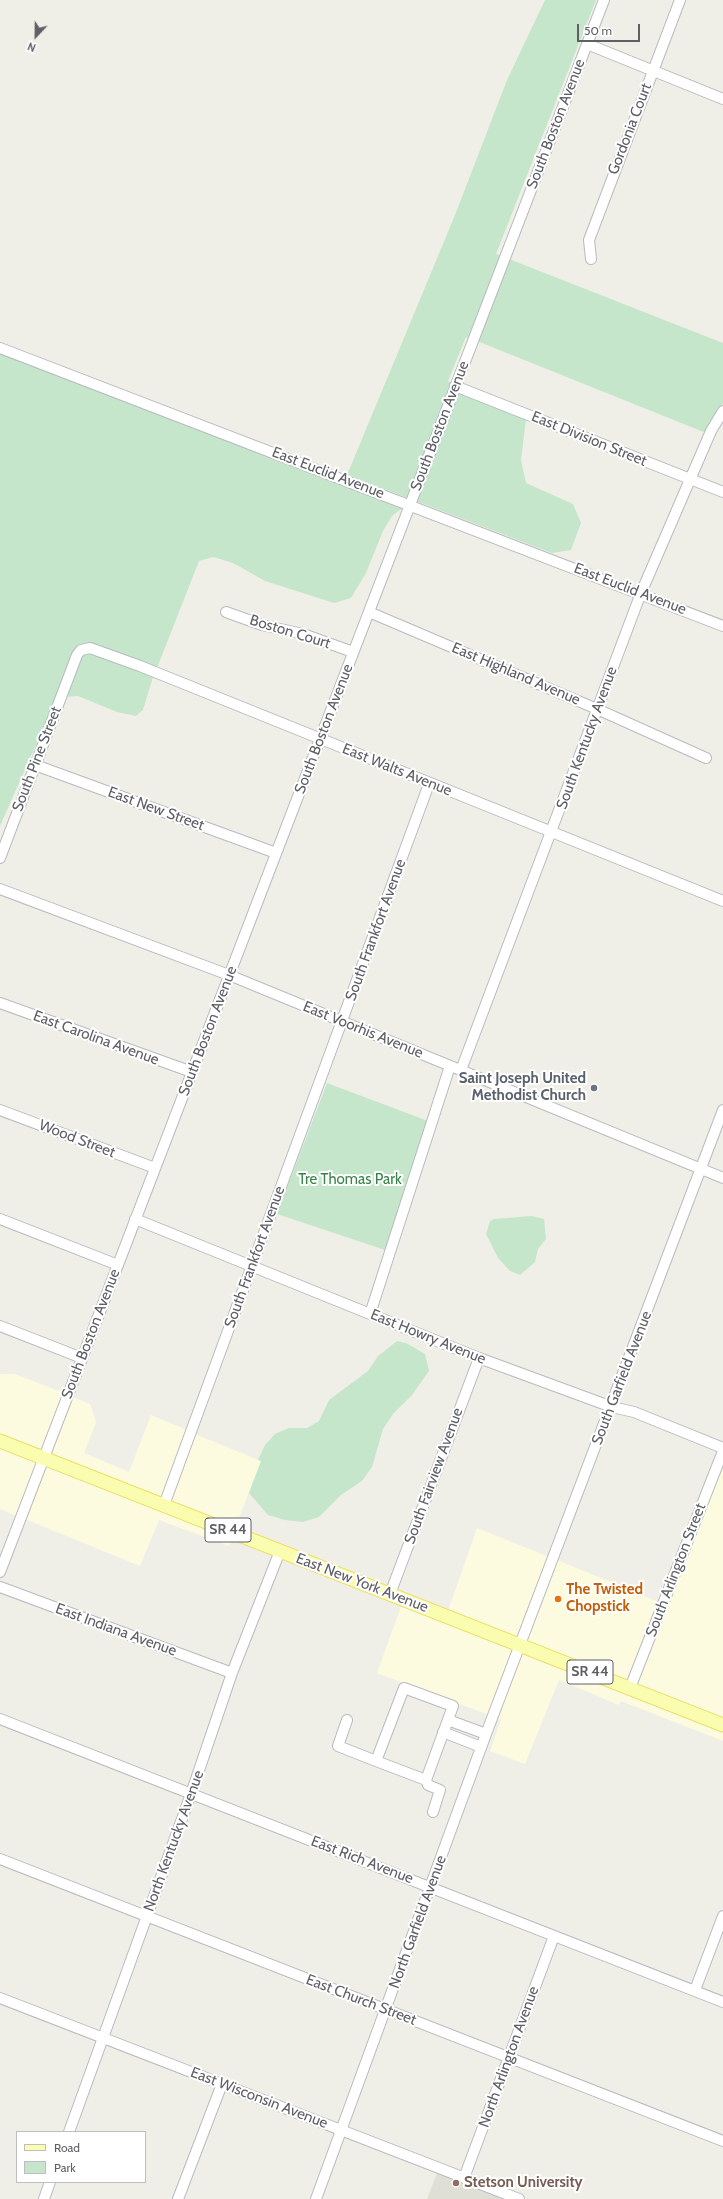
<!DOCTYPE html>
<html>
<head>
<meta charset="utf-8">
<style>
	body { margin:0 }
	#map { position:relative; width:723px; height:2199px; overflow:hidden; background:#f0efe7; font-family:Cabin,sans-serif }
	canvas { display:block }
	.legend { position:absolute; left:16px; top:2131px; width:130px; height:52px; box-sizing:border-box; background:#fff; border:1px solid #bfbfc2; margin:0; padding:5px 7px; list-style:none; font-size:12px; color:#5e6066 }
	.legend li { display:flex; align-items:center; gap:8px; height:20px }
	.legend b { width:20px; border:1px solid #bfbfc2 }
	.north { position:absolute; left:16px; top:16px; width:40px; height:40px; -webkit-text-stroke:3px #fff; paint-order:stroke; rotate:202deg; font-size:11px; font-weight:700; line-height:16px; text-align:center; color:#5e6066 }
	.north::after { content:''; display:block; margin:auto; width:14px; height:18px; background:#5e6066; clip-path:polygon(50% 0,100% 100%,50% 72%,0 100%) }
	.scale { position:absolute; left:577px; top:24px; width:63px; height:18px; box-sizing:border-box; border:2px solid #5e6066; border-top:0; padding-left:5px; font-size:12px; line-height:14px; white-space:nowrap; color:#5e6066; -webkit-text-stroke:3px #fff; paint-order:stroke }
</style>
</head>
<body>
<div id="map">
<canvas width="723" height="2199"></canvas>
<ul class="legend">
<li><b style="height:5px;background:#fafcb0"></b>Road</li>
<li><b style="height:11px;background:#c5e6cb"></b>Park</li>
</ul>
<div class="north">N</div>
<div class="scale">50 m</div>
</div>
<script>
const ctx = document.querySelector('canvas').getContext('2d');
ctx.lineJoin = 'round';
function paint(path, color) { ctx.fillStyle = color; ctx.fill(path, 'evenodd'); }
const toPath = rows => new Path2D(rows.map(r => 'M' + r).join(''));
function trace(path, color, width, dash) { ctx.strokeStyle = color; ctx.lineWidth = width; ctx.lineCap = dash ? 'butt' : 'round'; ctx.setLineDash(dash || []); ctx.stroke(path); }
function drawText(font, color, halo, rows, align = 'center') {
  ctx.font = font + ' Cabin,sans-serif'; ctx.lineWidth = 4; ctx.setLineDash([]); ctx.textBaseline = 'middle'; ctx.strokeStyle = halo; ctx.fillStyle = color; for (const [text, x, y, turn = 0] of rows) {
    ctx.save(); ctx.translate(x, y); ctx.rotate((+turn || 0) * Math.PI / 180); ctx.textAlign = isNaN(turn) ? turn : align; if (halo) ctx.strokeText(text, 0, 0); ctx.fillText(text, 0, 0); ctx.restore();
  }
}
paint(toPath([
	[0,1374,15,1374,64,1393,42,1452,0,1435],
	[72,1397,90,1404,96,1422,84,1453,129,1472,151,1415,187,1430,162,1499,50,1455],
	[195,1434,261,1461,235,1528,170,1502],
	[0,1446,38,1461,17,1516,0,1509],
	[723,1463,723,1720,636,1685],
	[46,1464,232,1537,229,1546,159,1520,140,1566,25,1519],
	[477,1528,549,1557,517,1639,448,1611],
	[557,1560,659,1602,628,1682,525,1642],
	[402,1604,514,1648,489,1715,377,1673],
	[522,1651,723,1731,723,1741,621,1701,619,1705,559,1680,525,1764,490,1751,501,1720,497,1718]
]), '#fdfbdf');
paint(toPath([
	[439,2168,519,2199,427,2199]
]), '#e0dfd5');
paint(toPath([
	[545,0,596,0,496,254,501,256,469,338,466,337,448,381,452,383,408,498,347,475,455,215,507,80],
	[509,259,723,343,723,403,706,433,477,341],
	[0,353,404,507,392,516,383,531,366,573,351,598,334,603,265,581,233,563,213,557,199,561,157,668,92,644,80,645,0,826],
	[458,392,526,419,521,460,526,483,573,504,581,523,571,550,552,553,416,501],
	[89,653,153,677,143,710,136,716,117,712,78,696,65,697,80,658,84,654],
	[327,1083,428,1121,385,1250,277,1214],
	[532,1216,544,1219,546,1239,538,1249,535,1262,520,1275,510,1271,498,1258,486,1234,490,1221,494,1219],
	[397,1341,406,1343,425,1354,429,1371,412,1395,393,1414,383,1429,372,1467,362,1481,341,1495,319,1517,303,1522,285,1520,268,1515,249,1493,261,1461,258,1460,265,1445,275,1434,289,1428,307,1428,319,1421,329,1400,368,1371,378,1356]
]), '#c5e6cb');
const minor = toPath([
	[587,44,723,99],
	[591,259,589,240,680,0],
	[0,348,723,626],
	[455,386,723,492],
	[226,612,262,625,303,634,353,652],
	[369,612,597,709,706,758],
	[35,765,276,853],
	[0,858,77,655,81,650,90,648,140,666,723,901],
	[0,889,229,975,723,1178],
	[0,1003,192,1072],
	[461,1070,641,593,711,431,723,411],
	[0,1110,155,1168],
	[0,1219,118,1265],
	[135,1219,479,1358,612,1407,634,1412,723,1448],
	[370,1314,450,1066],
	[0,1326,82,1358],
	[164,1505,429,784],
	[0,1572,604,0],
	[0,1587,232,1673],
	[390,1594,479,1358],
	[404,1688,453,1706,426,1780,376,1761,404,1688],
	[630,1688,723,1451],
	[0,1719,723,2002],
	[347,1720,338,1746,376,1761],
	[448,1720,486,1734],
	[443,1732,481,1747],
	[426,1780,428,1785,440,1790,433,1812],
	[0,1859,723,2141],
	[695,1990,723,1916],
	[0,1998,519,2199],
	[69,2132,191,1794,232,1673,280,1551],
	[464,2178,554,1936],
	[44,2199,50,2182],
	[178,2199,222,2084],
	[316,2199,486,1734,723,1110]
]);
const major = toPath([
	[0,1441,723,1725]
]);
trace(minor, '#b9bac0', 12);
trace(major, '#ecdf64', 15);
trace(minor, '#fff', 10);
trace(major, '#fafcb0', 13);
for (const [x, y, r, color] of [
	[594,1088,4,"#6b7280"],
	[558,1599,4,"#e8710a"],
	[456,2183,4,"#8d6e63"]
]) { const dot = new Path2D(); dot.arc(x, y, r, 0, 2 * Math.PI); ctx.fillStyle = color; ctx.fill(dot); trace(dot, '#fff', 1.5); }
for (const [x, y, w] of [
	[228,1530,46],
	[590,1672,46]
]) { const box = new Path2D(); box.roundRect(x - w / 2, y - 12, w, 24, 3); ctx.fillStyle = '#fff'; ctx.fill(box); trace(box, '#5e6066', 1); }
drawText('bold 14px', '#5e6066', null, [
	["SR 44",228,1530],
	["SR 44",590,1672]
]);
drawText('15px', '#5e6066', '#fff', [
	["South Boston Avenue",556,124,-69],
	["Gordonia Court",630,129,-69],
	["South Boston Avenue",440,426,-69],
	["East Division Street",589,439,22],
	["East Euclid Avenue",328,473,21],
	["East Euclid Avenue",630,589,21],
	["Boston Court",290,632,17],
	["East Highland Avenue",516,674,23],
	["South Boston Avenue",324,729,-69],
	["South Kentucky Avenue",587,738,-70],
	["South Pine Street",37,759,-69],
	["East Walts Avenue",397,770,22],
	["East New Street",156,809,20],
	["South Frankfort Avenue",376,930,-70],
	["East Voorhis Avenue",363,1030,22],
	["South Boston Avenue",208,1031,-69],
	["East Carolina Avenue",96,1038,20],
	["Wood Street",77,1139,21],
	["South Frankfort Avenue",255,1257,-70],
	["South Boston Avenue",91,1334,-69],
	["East Howry Avenue",428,1337,22],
	["South Garfield Avenue",622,1378,-69],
	["South Fairview Avenue",434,1476,-70],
	["South Arlington Street",676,1570,-69],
	["East New York Avenue",362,1583,21],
	["East Indiana Avenue",116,1630,20],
	["North Kentucky Avenue",174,1841,-70],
	["East Rich Avenue",362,1860,21],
	["North Garfield Avenue",418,1922,-70],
	["East Church Street",361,2000,21],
	["North Arlington Avenue",509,2057,-70],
	["East Wisconsin Avenue",259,2098,21]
]);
drawText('bold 15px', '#5b616d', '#fff', [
	["Saint Joseph United",586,1079],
	["Methodist Church",586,1096]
], 'right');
drawText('15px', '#39834a', '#fff', [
	["Tre Thomas Park",350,1180]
]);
drawText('bold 15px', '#c56008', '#fff', [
	["The Twisted",566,1590],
	["Chopstick",566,1607]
], 'left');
drawText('bold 15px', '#785e54', '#fff', [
	["Stetson University",464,2183]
], 'left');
</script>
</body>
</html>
